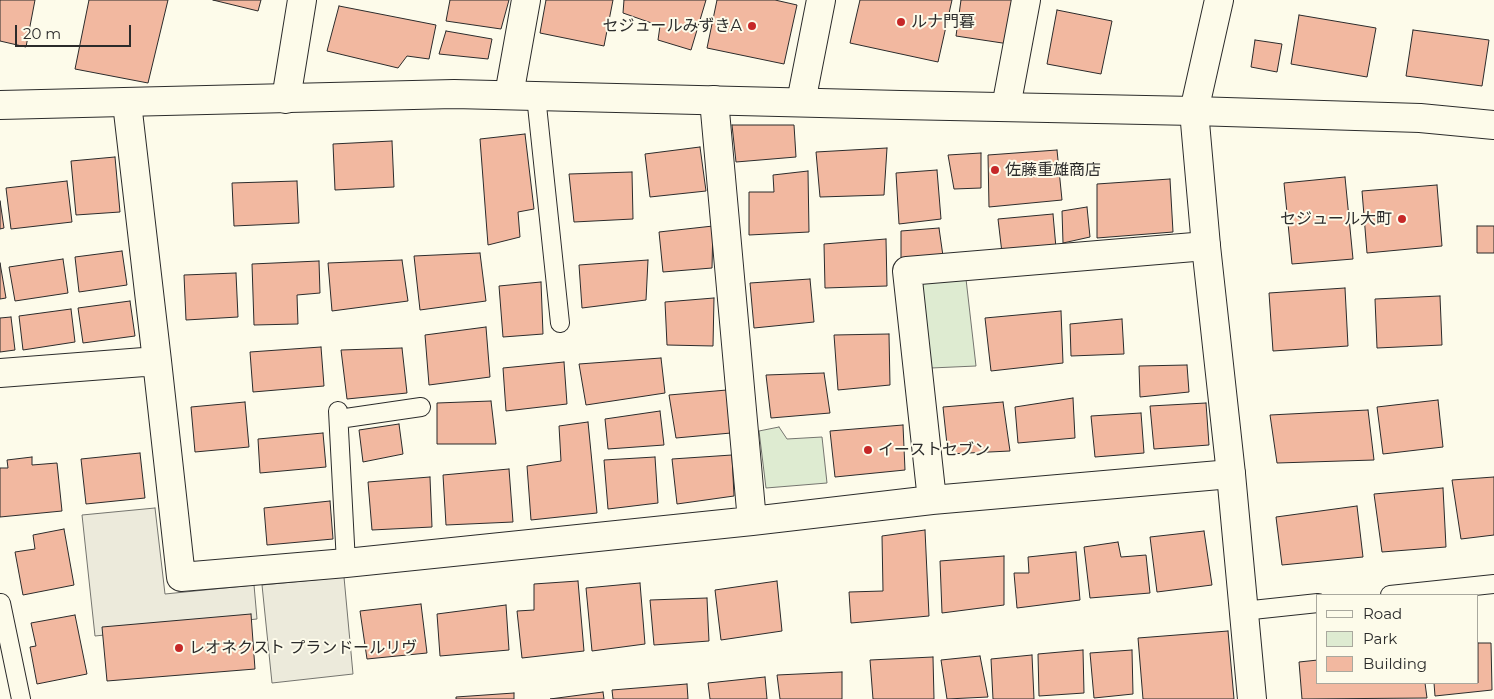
<!DOCTYPE html>
<html>
<head>
<meta charset="utf-8">
<style>
	body { margin:0 }
	#map { position:relative; width:1494px; height:699px; overflow:hidden; background:#fdfbea; font-family:Montserrat,sans-serif }
	canvas { display:block }
	.legend { position:absolute; left:1316px; top:594px; width:162px; height:90px; box-sizing:border-box; background:#fdfbea; border:1px solid #a9a89e; margin:0; padding:6px 9px; list-style:none; font-size:15px; color:#2b2b2b }
	.legend li { display:flex; align-items:center; gap:10px; height:25px }
	.legend b { width:25px; border:1px solid #a9a89e }
	.scale { position:absolute; left:15px; top:25px; width:116px; height:22px; box-sizing:border-box; border:2px solid #2b2b2b; border-top:0; padding-left:6px; font-size:15px; line-height:18px; white-space:nowrap; color:#2b2b2b; -webkit-text-stroke:4px #fdfbea; paint-order:stroke }
</style>
</head>
<body>
<div id="map">
<canvas width="1494" height="699"></canvas>
<ul class="legend">
<li><b style="height:6px;background:#fdfbea"></b>Road</li>
<li><b style="height:14px;background:#deebd1"></b>Park</li>
<li><b style="height:14px;background:#f2b8a0"></b>Building</li>
</ul>
<div class="scale">20 m</div>
</div>
<script>
const ctx = document.querySelector('canvas').getContext('2d');
ctx.lineJoin = 'round';
function paint(path, color) { ctx.fillStyle = color; ctx.fill(path, 'evenodd'); }
const toPath = rows => new Path2D(rows.map(r => 'M' + r).join(''));
function trace(path, color, width, dash) { ctx.strokeStyle = color; ctx.lineWidth = width; ctx.lineCap = dash ? 'butt' : 'round'; ctx.setLineDash(dash || []); ctx.stroke(path); }
function drawText(font, color, halo, rows, align = 'center') {
  ctx.font = font + ' Montserrat,"Noto Sans JP",sans-serif'; ctx.lineWidth = 4; ctx.setLineDash([]); ctx.textBaseline = 'middle'; ctx.strokeStyle = halo; ctx.fillStyle = color; for (const [text, x, y, turn = 0] of rows) {
    ctx.save(); ctx.translate(x, y); ctx.rotate((+turn || 0) * Math.PI / 180); ctx.textAlign = isNaN(turn) ? turn : align; if (halo) ctx.strokeText(text, 0, 0); ctx.fillText(text, 0, 0); ctx.restore();
  }
}
const green = toPath([
	[966,279,976,366,931,368,920,281,966,279],
	[779,427,787,439,822,437,827,483,766,488,759,431,779,427]
]);
paint(green, '#deebd1');
trace(green, '#74746e', 1);
const parking = toPath([
	[155,508,165,594,254,585,257,619,95,636,82,515,155,508],
	[344,577,353,674,272,683,262,585,344,577]
]);
paint(parking, '#eceadb');
trace(parking, '#74746e', 1);
const building = toPath([
	[0,0,35,0,26,47,0,41,0,0],
	[89,0,168,0,148,83,75,69,89,0],
	[213,0,261,0,258,11,213,0],
	[450,0,509,0,501,29,446,21,450,0],
	[546,0,613,0,604,46,540,33,546,0],
	[624,0,706,0,691,50,658,40,660,26,623,13,624,0],
	[717,0,775,0,797,5,784,64,707,48,717,0],
	[860,0,952,0,938,62,850,43,860,0],
	[961,0,1016,0,1009,44,956,36,961,0],
	[339,6,436,25,429,59,407,56,398,68,327,51,339,6],
	[1057,10,1112,21,1101,74,1047,64,1057,10],
	[1299,15,1376,28,1367,77,1291,64,1299,15],
	[1413,30,1489,40,1482,86,1406,76,1413,30],
	[446,31,492,39,488,59,439,54,446,31],
	[1255,40,1282,44,1277,72,1251,67,1255,40],
	[732,125,794,125,796,157,736,162,732,125],
	[525,134,534,209,518,212,520,237,488,245,480,139,525,134],
	[392,141,394,187,335,190,333,144,392,141],
	[700,147,706,191,650,197,645,154,700,147],
	[887,148,884,195,820,197,816,152,887,148],
	[1057,150,1062,200,989,207,988,155,1057,150],
	[981,153,981,188,954,189,948,155,981,153],
	[115,157,120,212,76,215,71,161,115,157],
	[937,170,941,219,899,224,896,173,937,170],
	[808,171,809,232,749,235,749,192,774,192,773,175,808,171],
	[632,172,633,219,574,222,569,174,632,172],
	[1345,177,1353,259,1292,264,1284,183,1345,177],
	[1170,179,1173,232,1097,238,1097,184,1170,179],
	[67,181,72,222,11,229,6,188,67,181],
	[297,181,299,223,234,226,232,183,297,181],
	[1437,185,1442,246,1367,253,1362,191,1437,185],
	[0,201,4,228,0,229,0,201],
	[1087,207,1090,237,1063,243,1062,211,1087,207],
	[1053,214,1056,248,1002,253,998,219,1053,214],
	[713,226,712,268,663,272,659,232,713,226],
	[1477,226,1494,226,1494,253,1477,253,1477,226],
	[939,228,943,256,901,261,901,231,939,228],
	[886,239,887,286,825,288,824,244,886,239],
	[122,251,127,285,79,292,75,257,122,251],
	[480,253,486,301,420,310,414,256,480,253],
	[63,259,68,293,15,301,9,267,63,259],
	[402,260,408,301,332,311,328,263,402,260],
	[648,260,646,300,582,308,579,265,648,260],
	[319,261,320,293,297,295,298,324,254,325,252,264,319,261],
	[0,263,6,298,0,299,0,263],
	[236,273,238,317,186,320,184,275,236,273],
	[810,279,814,322,754,328,750,283,810,279],
	[541,282,543,334,503,337,499,286,541,282],
	[1345,288,1348,346,1273,351,1269,293,1345,288],
	[1440,296,1442,345,1377,348,1375,299,1440,296],
	[714,298,713,346,667,345,665,302,714,298],
	[130,301,135,336,83,343,78,308,130,301],
	[71,309,75,342,23,350,19,316,71,309],
	[1061,311,1063,363,991,371,985,318,1061,311],
	[11,317,15,350,0,352,0,318,11,317],
	[1122,319,1124,354,1071,356,1070,324,1122,319],
	[486,327,490,377,429,385,425,335,486,327],
	[889,334,890,385,838,390,834,335,889,334],
	[321,347,324,386,253,392,250,352,321,347],
	[402,348,407,393,347,399,341,350,402,348],
	[661,358,665,393,586,405,579,364,661,358],
	[564,362,567,404,506,411,503,368,564,362],
	[1187,365,1189,392,1140,397,1139,366,1187,365],
	[824,373,830,413,771,418,766,375,824,373],
	[727,390,731,433,676,438,669,395,727,390],
	[1073,398,1075,438,1018,443,1015,407,1073,398],
	[1438,400,1443,447,1383,454,1377,407,1438,400],
	[491,401,496,444,437,444,437,403,491,401],
	[245,402,249,447,195,452,191,407,245,402],
	[1003,402,1010,451,948,454,943,407,1003,402],
	[1206,403,1209,445,1154,449,1150,406,1206,403],
	[1368,410,1374,460,1277,463,1270,415,1368,410],
	[660,411,664,445,608,449,605,419,660,411],
	[1141,413,1144,453,1095,457,1091,416,1141,413],
	[588,422,597,513,531,520,527,466,561,461,559,426,588,422],
	[399,424,403,454,363,462,359,430,399,424],
	[903,425,905,470,835,477,830,431,903,425],
	[323,433,326,467,260,473,258,439,323,433],
	[140,453,145,498,86,504,81,459,140,453],
	[732,455,734,496,677,504,672,459,732,455],
	[32,457,32,465,57,463,62,511,0,517,0,468,8,468,7,460,32,457],
	[655,457,658,503,608,509,604,460,655,457],
	[509,469,513,522,446,525,443,475,509,469],
	[430,477,432,527,372,530,368,482,430,477],
	[1494,477,1494,535,1461,539,1452,480,1494,477],
	[1443,488,1446,547,1382,552,1374,494,1443,488],
	[330,501,333,539,267,545,264,508,330,501],
	[1357,506,1363,557,1282,565,1276,517,1357,506],
	[64,529,74,585,23,595,15,552,35,549,33,535,64,529],
	[925,530,929,616,851,623,849,592,883,591,882,536,925,530],
	[1204,531,1212,585,1157,592,1150,537,1204,531],
	[1118,542,1121,557,1146,555,1150,593,1090,598,1084,547,1118,542],
	[1076,552,1080,600,1017,608,1014,573,1029,573,1028,557,1076,552],
	[1004,556,1004,605,942,613,940,561,1004,556],
	[578,581,584,651,522,658,517,611,534,610,534,584,578,581],
	[777,581,782,631,721,640,715,590,777,581],
	[640,583,645,644,592,651,586,588,640,583],
	[707,598,709,641,654,645,650,600,707,598],
	[421,604,427,653,367,659,360,611,421,604],
	[506,605,509,650,440,656,437,614,506,605],
	[251,614,255,669,107,681,102,627,251,614],
	[75,615,87,674,37,684,30,647,36,646,31,623,75,615],
	[1228,631,1234,699,1143,699,1138,638,1228,631],
	[1478,643,1491,643,1492,690,1435,696,1434,683,1478,683,1478,643],
	[1083,650,1084,693,1039,696,1038,654,1083,650],
	[1132,650,1133,694,1094,698,1090,653,1132,650],
	[1032,655,1034,699,993,699,991,659,1032,655],
	[980,656,988,697,947,699,941,660,980,656],
	[933,657,934,699,873,699,870,660,933,657],
	[1318,660,1318,683,1425,683,1427,698,1302,699,1299,662,1318,660],
	[842,672,842,699,780,699,777,675,842,672],
	[765,677,767,699,710,699,708,683,765,677],
	[687,684,688,699,613,699,612,690,687,684],
	[603,692,604,699,550,699,603,692],
	[514,693,514,699,456,699,456,697,514,693]
]);
paint(building, '#f2b8a0');
trace(building, '#2b2b2b', 1);
const lane = toPath([
	[536,96,560,323],
	[338,411,346,563],
	[339,419,421,407],
	[1390,595,1494,584],
	[1,603,21,699],
	[1243,611,1318,603]
]);
const street = toPath([
	[509,95,526,0],
	[286,99,302,0],
	[714,100,752,521],
	[801,102,821,0],
	[1006,107,1026,0],
	[1194,111,1420,118,1494,125],
	[157,361,181,577,346,563,752,521,932,500,1231,474],
	[0,373,157,361,127,103],
	[932,500,907,271,1206,246]
]);
const secondary = toPath([
	[1219,0,1194,111,1206,246,1231,474,1252,699],
	[0,105,454,94,901,105,1194,111]
]);
trace(lane, '#2b2b2b', 20);
trace(street, '#2b2b2b', 30);
trace(secondary, '#2b2b2b', 30);
trace(lane, '#fdfbea', 18);
trace(street, '#fdfbea', 28);
trace(secondary, '#fdfbea', 28);
for (const [x, y, r, color] of [
	[901,22,5,"#c62828"],
	[752,26,5,"#c62828"],
	[995,170,5,"#c62828"],
	[1402,219,5,"#c62828"],
	[868,450,5,"#c62828"],
	[179,648,5,"#c62828"]
]) { const dot = new Path2D(); dot.arc(x, y, r, 0, 2 * Math.PI); ctx.fillStyle = color; ctx.fill(dot); trace(dot, '#fdfbea', 2); }
drawText('16px', '#2b2b2b', '#fdfbea', [
	["ルナ門暮",911,22],
	["セジュールみずきA",742,26,"right"],
	["佐藤重雄商店",1005,170],
	["セジュール大町",1392,219,"right"],
	["イーストセブン",878,450],
	["レオネクスト プランドールリヴ",189,648]
], 'left');
</script>
</body>
</html>
